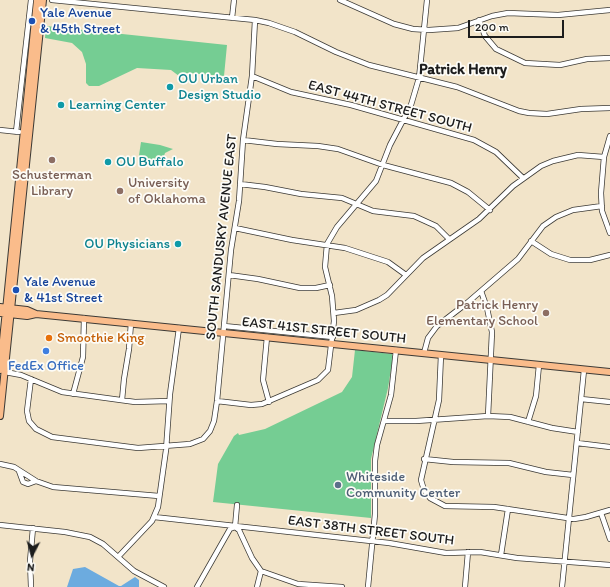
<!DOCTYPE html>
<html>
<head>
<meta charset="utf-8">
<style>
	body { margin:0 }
	#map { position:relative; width:610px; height:587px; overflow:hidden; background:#f2e4c9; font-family:Itim,sans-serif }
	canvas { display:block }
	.north { position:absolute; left:12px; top:535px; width:40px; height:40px; -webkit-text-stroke:3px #fdfcf7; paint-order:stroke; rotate:186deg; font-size:11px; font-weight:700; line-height:16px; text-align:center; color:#1c1c1c }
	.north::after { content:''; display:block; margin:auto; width:14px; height:18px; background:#1c1c1c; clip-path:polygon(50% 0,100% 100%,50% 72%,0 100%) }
	.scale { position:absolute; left:468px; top:20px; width:96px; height:18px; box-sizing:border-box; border:2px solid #1c1c1c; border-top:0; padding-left:5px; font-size:12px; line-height:14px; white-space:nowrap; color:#1c1c1c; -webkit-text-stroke:3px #fdfcf7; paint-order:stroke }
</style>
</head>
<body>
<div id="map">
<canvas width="610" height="587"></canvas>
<div class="north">N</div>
<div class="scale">200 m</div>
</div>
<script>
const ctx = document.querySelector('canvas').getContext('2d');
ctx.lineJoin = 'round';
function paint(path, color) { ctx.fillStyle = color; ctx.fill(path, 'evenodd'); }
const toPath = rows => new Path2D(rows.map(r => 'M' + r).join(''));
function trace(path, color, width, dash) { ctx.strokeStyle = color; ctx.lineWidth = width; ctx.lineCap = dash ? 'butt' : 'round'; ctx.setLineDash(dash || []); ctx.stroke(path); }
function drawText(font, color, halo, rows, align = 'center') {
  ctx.font = font + ' Itim,sans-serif'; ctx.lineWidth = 3.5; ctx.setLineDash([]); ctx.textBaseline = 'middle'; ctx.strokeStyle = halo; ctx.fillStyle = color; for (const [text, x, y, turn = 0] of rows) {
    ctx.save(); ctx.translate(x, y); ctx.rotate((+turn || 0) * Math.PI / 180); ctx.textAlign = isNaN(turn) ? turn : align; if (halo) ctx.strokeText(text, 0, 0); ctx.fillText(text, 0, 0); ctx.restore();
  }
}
paint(toPath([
	[46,26,227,45,224,76,188,73,179,76,171,70,137,68,99,86,89,86,86,83,86,64,82,52,72,43,45,38],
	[141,142,160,145,173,149,165,153,162,162,144,161,138,162],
	[355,350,392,354,393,357,388,388,371,459,371,518,213,502,218,464,234,436,238,433,239,435,265,429,342,392,352,377]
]), '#75cd93');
paint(toPath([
	[85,567,119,586,121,586,135,577,139,580,139,587,67,587,73,569]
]), '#6cabdf');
const minor = toPath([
	[52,0,255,20,269,23,295,32,336,52,369,65,457,87,519,111,529,113,547,114,581,109,610,108],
	[340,0,394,24,413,29,429,30,458,28,492,16,508,13,558,15,610,10],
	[232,18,234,0],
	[479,20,485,36,496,49,525,63,560,65,587,59,610,58],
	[252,76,291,92,351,105,474,140,496,152,523,178],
	[0,130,19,132],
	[16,132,31,0],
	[610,136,604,157,601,193,602,211,610,233],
	[243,140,277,144,318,146,338,149,383,165,451,183,468,192,490,210],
	[240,184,265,187,301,194,342,198,373,211,414,216,436,226,449,239],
	[235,228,292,240,345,248,388,262,406,275],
	[531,241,551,254,570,260,590,260,610,255],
	[229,275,258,279,300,288,316,288,330,285],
	[481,291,487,308,492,332,488,416],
	[334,313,356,310,379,300,387,295,423,258,479,219,513,186,541,166,553,161,578,155,604,157],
	[224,326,333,337],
	[267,337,263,380,269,402],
	[424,353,428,338,437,326,467,303,518,259,543,226,556,217,573,210,602,206],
	[441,355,439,400,421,480,424,490,430,498,445,506,494,507,574,519,586,517,610,510],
	[5,372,21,375,62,392,135,402,169,401],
	[31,379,27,411,29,421,36,429,52,437,138,448,190,444,203,439,210,431,214,421,217,401,231,250,239,201,243,140,252,76,255,20],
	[73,394,83,357,84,318],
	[581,399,610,402],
	[122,400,124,379,129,349,131,323],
	[217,401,251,405,262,404,318,380,328,370,334,321,332,296,325,267,327,244,337,227,376,181,390,145,411,105,419,78,427,0],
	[384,421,416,421,488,416,510,417,552,428,578,432],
	[528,422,536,396,539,365],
	[577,443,610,447],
	[424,459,453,462,509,463,546,472,573,475],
	[0,464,14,467,36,481,53,487,159,496],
	[19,471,23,482,28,484,36,481],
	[601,513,610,539],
	[154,517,389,543,446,553,480,552,517,558,610,565],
	[0,525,65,532,90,537,103,544,134,571,164,587],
	[235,527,239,530,252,558,261,571,257,587],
	[235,527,237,505],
	[501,555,508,509],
	[118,557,152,521,158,507,166,450,170,394,179,328],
	[261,571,298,584,342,587],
	[31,587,30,561,33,528],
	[197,587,230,529,235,527],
	[368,587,375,514,375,461,377,445,391,395,396,350],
	[465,587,468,552],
	[562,587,584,370]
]);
const major = toPath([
	[0,307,27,310,36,314,610,372],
	[0,313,27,316,36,314],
	[0,370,37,0],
	[0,416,43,0]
]);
trace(minor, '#3c3a36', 6);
trace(major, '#3c3a36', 8);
trace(minor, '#fff', 4.5);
trace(major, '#fabc8b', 6);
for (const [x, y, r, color] of [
	[32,21,4,"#1a4fb4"],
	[170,87,4,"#0f9aa8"],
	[61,105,4,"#0f9aa8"],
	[52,160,4,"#8d6e63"],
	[108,162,4,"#0f9aa8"],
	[120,191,4,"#8d6e63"],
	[178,244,4,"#0f9aa8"],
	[16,290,4,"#1a4fb4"],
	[546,313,4,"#8d6e63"],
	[49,338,4,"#e8710a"],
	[46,351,4,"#3f7fe0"],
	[338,485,4,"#5c6f8a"]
]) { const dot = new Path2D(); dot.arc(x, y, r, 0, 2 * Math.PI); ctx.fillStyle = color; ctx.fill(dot); trace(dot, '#fdfcf7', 1.5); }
drawText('14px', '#164399', '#fdfcf7', [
	["Yale Avenue",40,13],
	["& 45th Street",40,29],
	["Yale Avenue",24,282],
	["& 41st Street",24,298]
], 'left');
drawText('14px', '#0d838f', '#fdfcf7', [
	["OU Urban",178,79],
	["Design Studio",178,95],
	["Learning Center",69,105],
	["OU Buffalo",116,162],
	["OU Physicians",170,244,"right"]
], 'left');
drawText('14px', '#1c1c1c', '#fdfcf7', [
	["EAST 44TH STREET SOUTH",390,107,15],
	["SOUTH SANDUSKY AVENUE EAST",222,237,-84],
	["EAST 41ST STREET SOUTH",324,331,6],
	["EAST 38TH STREET SOUTH",371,531,7]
]);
drawText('14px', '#785e54', '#fdfcf7', [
	["Schusterman",52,175],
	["Library",52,191],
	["University",128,183,"left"],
	["of Oklahoma",128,199,"left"],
	["Patrick Henry",538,305,"right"],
	["Elementary School",538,321,"right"]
]);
drawText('14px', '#c56008', '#fdfcf7', [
	["Smoothie King",57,338]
], 'left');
drawText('14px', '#366cbe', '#fdfcf7', [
	["FedEx Office",46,366]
]);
drawText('14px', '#4e5e75', '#fdfcf7', [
	["Whiteside",346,477],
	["Community Center",346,493]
], 'left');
drawText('bold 15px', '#1c1c1c', '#fdfcf7', [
	["Patrick Henry",463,70]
]);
</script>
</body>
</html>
